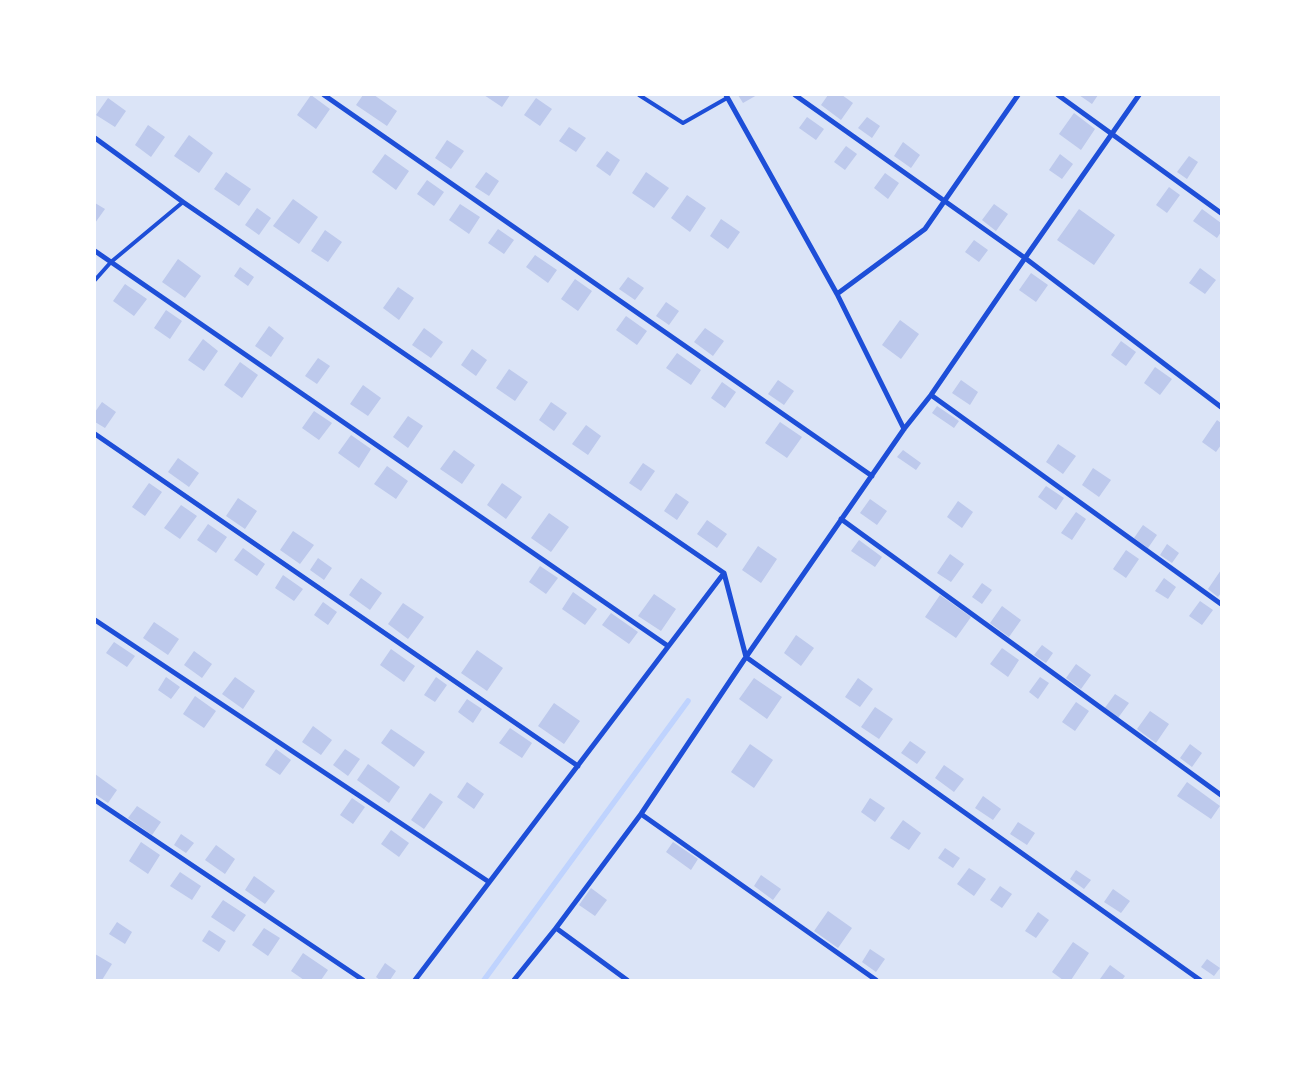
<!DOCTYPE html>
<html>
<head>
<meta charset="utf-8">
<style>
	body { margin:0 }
	#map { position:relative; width:1316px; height:1075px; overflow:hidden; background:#f2f2f2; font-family:Helvetica,sans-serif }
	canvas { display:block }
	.frame { position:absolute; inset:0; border:96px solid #fff; pointer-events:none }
</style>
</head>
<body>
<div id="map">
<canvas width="1316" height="1075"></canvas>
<div class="frame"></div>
</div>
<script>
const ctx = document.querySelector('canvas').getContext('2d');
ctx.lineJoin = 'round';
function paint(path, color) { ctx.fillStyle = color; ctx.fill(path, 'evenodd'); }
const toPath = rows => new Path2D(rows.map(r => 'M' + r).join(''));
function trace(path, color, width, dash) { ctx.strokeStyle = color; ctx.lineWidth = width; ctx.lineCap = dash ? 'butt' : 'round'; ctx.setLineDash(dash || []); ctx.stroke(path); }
paint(toPath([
	[95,95,1221,95,1221,980,95,980]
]), '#dbe4f7');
trace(toPath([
	[484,980,688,701]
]), '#bfd3fe', 5.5);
paint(toPath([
	[311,95,330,109,316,129,297,115],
	[363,95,374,95,397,111,387,126,356,105],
	[484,95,510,95,502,107],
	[738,95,757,95,743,103],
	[828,95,842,95,853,103,841,120,821,105],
	[1079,95,1098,95,1092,104],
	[108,98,126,111,115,127,96,115],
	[536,98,552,109,540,126,524,115],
	[1074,113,1095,129,1081,150,1059,134],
	[807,117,824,129,816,140,799,128],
	[867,117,880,126,872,138,858,128],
	[148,125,165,137,151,157,135,145],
	[569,127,586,138,576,152,559,141],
	[189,135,213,153,199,173,174,156],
	[447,140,464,151,451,169,435,158],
	[903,142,920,155,911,168,894,156],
	[846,146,857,154,845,170,834,162],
	[607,151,620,160,610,176,596,166],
	[385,154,409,171,396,190,372,172],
	[1060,154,1073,164,1062,179,1049,170],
	[1189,156,1198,162,1187,179,1177,172],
	[226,172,251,189,239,206,214,189],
	[486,172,499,181,489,196,475,187],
	[646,172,669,188,654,208,632,193],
	[885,173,899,183,888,199,874,188],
	[427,180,444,192,434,206,417,194],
	[1169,187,1180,195,1167,213,1156,205],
	[687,195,706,208,690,232,671,218],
	[293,199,318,217,299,244,273,226],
	[95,203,105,209,95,223],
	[460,204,480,217,469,234,449,220],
	[994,204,1008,214,996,231,982,220],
	[257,208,271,218,259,235,245,225],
	[1079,209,1115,235,1094,265,1057,240],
	[1202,209,1221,223,1221,232,1217,238,1193,221],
	[721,219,740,232,728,249,710,236],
	[498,229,514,240,504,254,488,243],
	[325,230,342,242,328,262,311,251],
	[974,240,988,250,979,262,965,252],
	[535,255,557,270,548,283,526,267],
	[178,259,201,276,185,298,162,282],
	[240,267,254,277,248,286,234,276],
	[1200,268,1216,280,1205,294,1189,283],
	[1031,273,1048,285,1036,302,1019,290],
	[628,277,644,288,635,300,619,289],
	[575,279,592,291,578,311,561,299],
	[125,284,147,299,134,316,113,301],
	[398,287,414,298,399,320,383,308],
	[666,302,679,311,669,325,656,316],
	[166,310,182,321,170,339,154,328],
	[626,316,647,331,637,345,616,330],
	[900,320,919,334,901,359,882,345],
	[269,326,284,338,271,357,255,346],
	[424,328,443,342,431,358,412,345],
	[705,328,724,341,713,356,694,342],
	[203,339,218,351,204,371,188,360],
	[1121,341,1136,352,1126,366,1111,355],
	[472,349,487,360,476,376,461,365],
	[677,353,701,370,691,385,666,368],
	[318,358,330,366,317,384,305,376],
	[240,362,258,375,242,398,224,385],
	[1155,367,1172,379,1160,395,1144,383],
	[509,369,528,382,515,401,496,388],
	[778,380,794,391,784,405,768,394],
	[961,380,978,392,970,405,952,393],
	[722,382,736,392,725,408,711,398],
	[363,385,381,398,368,416,350,404],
	[102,402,116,412,105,428,95,422,95,412],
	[551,402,567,413,554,431,539,420],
	[937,406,959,421,954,428,932,413],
	[314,411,332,423,319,440,302,428],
	[408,416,423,426,408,448,393,437],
	[1217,420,1221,423,1221,445,1216,452,1202,442],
	[780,422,802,437,787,458,765,443],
	[586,425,601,436,588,455,572,444],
	[351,435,371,449,359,468,338,453],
	[1058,444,1076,456,1063,474,1046,462],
	[454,450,475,465,462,484,440,469],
	[903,450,921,463,916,470,897,457],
	[178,458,199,473,189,487,168,472],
	[643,463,655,471,641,491,629,483],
	[387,466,408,481,396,499,374,484],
	[1093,468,1111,480,1099,497,1082,485],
	[149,483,162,492,145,516,132,507],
	[502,483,522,497,506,519,487,505],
	[1046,486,1064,498,1056,510,1038,497],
	[676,493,689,502,677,520,664,511],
	[238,498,257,511,245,529,226,516],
	[870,499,887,511,877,525,860,513],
	[958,501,973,512,962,528,947,517],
	[181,505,197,516,180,539,164,528],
	[1076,512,1086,519,1072,540,1061,533],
	[549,513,569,527,551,552,531,538],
	[707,520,727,534,717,548,697,534],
	[208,524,227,537,216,553,197,540],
	[1143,525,1157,535,1148,548,1134,538],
	[293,531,314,545,300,564,280,550],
	[859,540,882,557,875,567,851,551],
	[1167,544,1179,553,1172,563,1160,555],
	[758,546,777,559,761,583,742,570],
	[243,548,265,564,257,576,234,560],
	[1126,550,1139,559,1126,578,1113,569],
	[950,554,964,564,951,582,937,573],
	[318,558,332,568,324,580,310,570],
	[540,566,558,578,546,594,529,582],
	[1221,570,1221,593,1218,597,1208,589],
	[283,575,303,589,294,601,275,588],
	[361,578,382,593,370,610,349,595],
	[1164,578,1176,587,1168,599,1155,591],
	[982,583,992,590,982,604,972,597],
	[573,592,597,609,585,625,562,609],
	[654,594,676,609,661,631,638,616],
	[940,595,971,617,956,638,925,617],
	[1200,601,1213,610,1202,625,1189,616],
	[323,602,337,612,328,625,314,615],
	[403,603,424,617,408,639,388,624],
	[1002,606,1021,620,1009,637,990,623],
	[611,613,638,632,629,644,602,625],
	[154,622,179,639,168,655,143,638],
	[796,635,814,648,801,666,784,653],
	[114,642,135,656,127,667,106,653],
	[1042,645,1053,653,1046,663,1034,655],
	[1002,648,1019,660,1008,677,990,664],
	[391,649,415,666,404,682,380,665],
	[477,650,503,668,487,691,461,673],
	[194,651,212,664,202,678,184,665],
	[1076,664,1091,675,1081,689,1066,678],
	[166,677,180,687,171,699,158,690],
	[235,677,255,691,243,709,222,694],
	[436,677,447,685,435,702,424,695],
	[1040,677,1049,683,1038,699,1029,692],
	[754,678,782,697,767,719,739,699],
	[858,678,873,689,860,707,845,697],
	[1115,694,1129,703,1118,718,1104,709],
	[195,696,216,711,204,728,183,714],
	[467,699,482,709,473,723,458,712],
	[1076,702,1089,711,1075,731,1062,722],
	[554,703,580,721,564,744,538,726],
	[875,707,893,719,879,739,861,727],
	[1150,711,1169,724,1156,743,1137,729],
	[313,726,332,740,321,755,302,742],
	[510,728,532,743,522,758,499,743],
	[391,729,425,752,414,767,381,743],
	[910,741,926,752,917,764,901,753],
	[750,744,773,760,754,788,731,772],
	[1190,744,1202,753,1192,767,1180,758],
	[276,749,291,760,280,775,265,765],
	[345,749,360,759,348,776,333,765],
	[368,764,400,787,389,803,357,780],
	[944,765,964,779,954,792,935,778],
	[95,774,117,790,108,803,95,794],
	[467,782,484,794,474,809,457,797],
	[1187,782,1220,806,1211,819,1177,796],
	[430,793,443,802,424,829,411,820],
	[983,796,1001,809,993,820,975,808],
	[352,798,365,807,353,824,340,815],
	[870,798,885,808,875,822,861,812],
	[137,806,161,822,152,835,128,818],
	[903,820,921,833,909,850,890,838],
	[1018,822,1035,833,1027,845,1010,834],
	[391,830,409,843,399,857,381,844],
	[181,834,194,843,186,853,174,845],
	[141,842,160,855,148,874,129,861],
	[673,842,698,859,691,870,666,852],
	[216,845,235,859,225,874,205,860],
	[945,848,960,858,953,868,938,858],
	[969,868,986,879,974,896,957,884],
	[1076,870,1091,880,1084,889,1070,879],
	[180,872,201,886,192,900,170,886],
	[761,875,781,889,773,900,754,886],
	[254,876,275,891,265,904,245,890],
	[1000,886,1012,894,1002,908,990,900],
	[591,888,607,900,595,916,579,905],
	[1113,889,1130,901,1121,913,1104,902],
	[223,900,246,915,234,932,211,917],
	[828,911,852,928,838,948,814,931],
	[1038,912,1049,920,1036,938,1025,931],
	[117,922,132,932,125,944,109,934],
	[264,928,280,938,268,956,252,945],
	[209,930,226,941,219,952,202,941],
	[1073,942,1089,953,1071,980,1063,980,1052,972],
	[870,949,885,959,876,972,862,962],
	[303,953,328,970,321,980,304,980,291,971],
	[95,954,112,964,102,980,95,979],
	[1207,959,1220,968,1214,976,1201,967],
	[385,963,396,971,390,980,380,980,376,977],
	[1110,965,1125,976,1122,980,1100,979]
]), '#bdc9ec');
trace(toPath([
	[639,95,683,123,727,98],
	[95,280,111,262,183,202]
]), '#1d4ed8', 4);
trace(toPath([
	[324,95,872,476],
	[726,95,837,294,904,429],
	[795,95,1025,258,1221,407],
	[1058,95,1221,213],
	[95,138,183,202,724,573,746,657,1200,980],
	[95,251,668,646],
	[837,294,925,229,1018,95],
	[931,395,1221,604],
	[95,434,578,766],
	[841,519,1221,795],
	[95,620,489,882],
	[95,800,363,980],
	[641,814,876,980],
	[556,928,627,980],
	[415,980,724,573],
	[514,980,556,928,641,814,746,657,904,429,931,395,1025,258,1139,95]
]), '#1d4ed8', 5);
</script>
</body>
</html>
